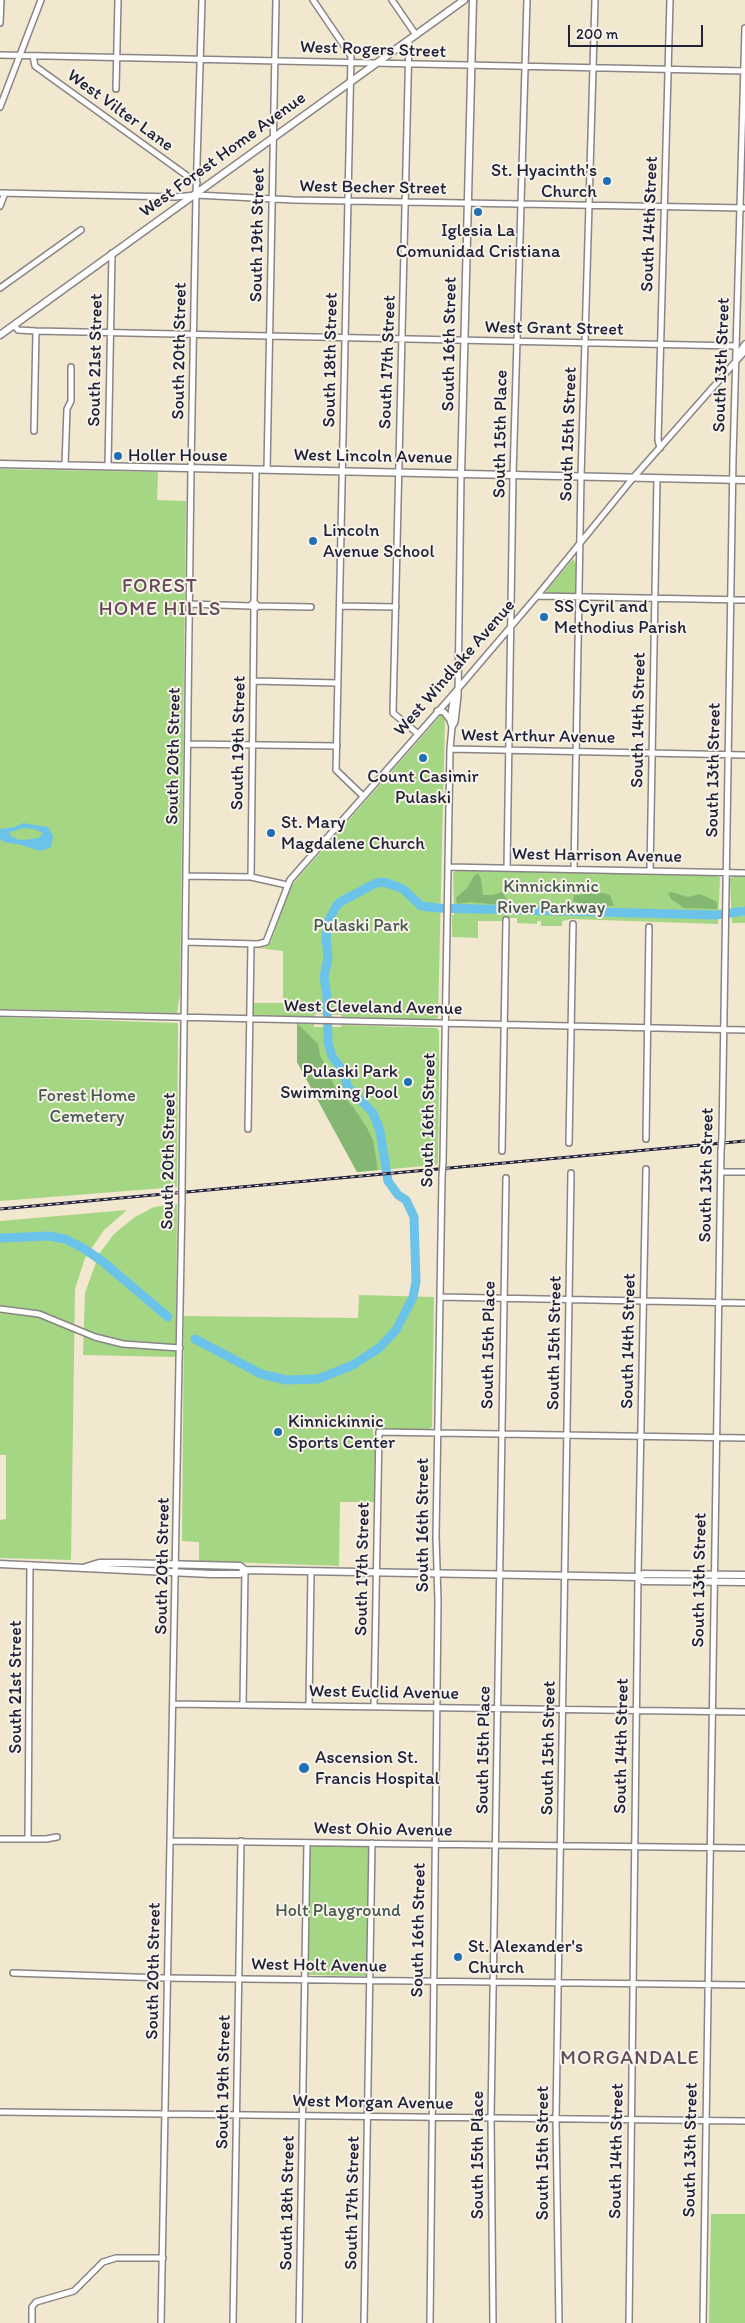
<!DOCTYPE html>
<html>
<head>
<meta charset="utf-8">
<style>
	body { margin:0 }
	#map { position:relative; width:745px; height:2323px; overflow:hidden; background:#f2e7cf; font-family:Itim,sans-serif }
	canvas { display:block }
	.scale { position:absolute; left:568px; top:25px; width:135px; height:22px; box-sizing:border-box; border:2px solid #22223b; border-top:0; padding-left:6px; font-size:15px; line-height:18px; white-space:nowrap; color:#22223b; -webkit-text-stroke:4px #f7f3e8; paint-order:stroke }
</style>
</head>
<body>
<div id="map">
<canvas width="745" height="2323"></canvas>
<div class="scale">200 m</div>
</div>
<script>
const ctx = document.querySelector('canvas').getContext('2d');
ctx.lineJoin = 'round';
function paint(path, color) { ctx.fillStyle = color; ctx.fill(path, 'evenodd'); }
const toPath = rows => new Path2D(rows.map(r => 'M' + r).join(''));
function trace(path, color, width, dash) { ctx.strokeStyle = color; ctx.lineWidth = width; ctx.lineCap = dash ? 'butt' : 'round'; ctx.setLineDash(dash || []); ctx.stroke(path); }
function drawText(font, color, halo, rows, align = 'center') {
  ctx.font = font + ' Itim,sans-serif'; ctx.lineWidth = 4; ctx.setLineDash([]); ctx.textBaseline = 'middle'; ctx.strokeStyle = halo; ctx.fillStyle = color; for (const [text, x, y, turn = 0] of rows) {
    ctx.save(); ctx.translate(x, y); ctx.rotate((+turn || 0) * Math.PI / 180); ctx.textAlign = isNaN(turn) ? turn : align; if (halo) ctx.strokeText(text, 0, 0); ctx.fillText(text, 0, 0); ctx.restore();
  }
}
paint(toPath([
	[0,469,158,472,157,500,186,501,180,994,177,1013,0,1009],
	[573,559,576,564,575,593,547,593,547,590],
	[442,714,445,717,438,1018,433,1020,342,1017,341,1015,315,1014,314,1017,254,1015,252,1003,283,1003,283,951,257,948,266,947,271,942,290,887],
	[457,870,718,876,720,878,718,924,571,919,562,921,562,926,541,926,541,921,537,921,537,924,517,923,517,918,503,918,503,921,478,921,478,938,452,937,452,915,454,915,453,873],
	[734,876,745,876,745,923,732,923,730,879],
	[0,1017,178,1023,177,1187,0,1201],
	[297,1023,314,1024,314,1027,341,1027,341,1025,437,1028,439,1031,439,1076,438,1163,436,1165,357,1172,297,1062],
	[177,1204,176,1357,83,1355,85,1293,99,1254,114,1234,135,1217,154,1207],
	[127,1210,104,1230,85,1258,75,1289,71,1560,0,1558,0,1520,6,1519,6,1455,0,1455,0,1221],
	[359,1295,434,1297,432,1427,428,1430,373,1429,373,1434,375,1437,374,1502,340,1502,339,1566,199,1561,199,1542,182,1541,184,1316,358,1318],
	[309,1845,369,1846,367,1976,307,1975],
	[711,2214,745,2214,745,2323,709,2323]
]), '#a5d684');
paint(toPath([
	[478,873,481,879,483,895,492,895,502,892,508,901,501,905,469,902,457,904,456,898,467,888,474,876],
	[671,892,688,897,700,894,717,902,717,909,684,908,671,899,668,893],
	[603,893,610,895,614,906,587,906,573,901,574,895],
	[297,1023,318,1044,320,1055,335,1087,354,1108,367,1128,373,1140,378,1170,357,1172,297,1062]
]), '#84b772');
paint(toPath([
	[23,823,48,827,53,836,51,847,41,851,21,845,4,842,0,839,0,829,15,827],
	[23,828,34,829,43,833,39,838,22,840,16,839,9,834,11,832]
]), '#6cc3e9');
trace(toPath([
	[652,909,657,914]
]), '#6cc3e9', 1);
trace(toPath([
	[0,1238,49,1236,65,1239,83,1248,102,1261,168,1317],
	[195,1339,261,1374,286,1380,318,1379,353,1365,379,1348,396,1330,413,1297,416,1282,414,1217,406,1200,398,1195,388,1181,380,1131,373,1113,348,1087,342,1070,332,1056,328,1043,327,996,324,977,328,958,326,938,328,922,335,908,340,902,376,883,384,882,403,889,421,906,438,908,716,915,745,911]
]), '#6cc3e9', 9);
const minor = toPath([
	[313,0,351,56,336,770,363,796],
	[392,0,416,35],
	[0,23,1,0],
	[409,40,393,713,417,733],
	[0,55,745,71],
	[33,56,35,66,197,183],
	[116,89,118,0],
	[0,107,41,0],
	[0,193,175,197,196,195,294,200,745,208],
	[0,206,5,193],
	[0,288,81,230],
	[14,325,18,330,36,331,736,346],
	[737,356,745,344],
	[34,431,36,331],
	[660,448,658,440,670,0],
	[65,465,67,409,71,401,71,367],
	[108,466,112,253],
	[267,470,276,0],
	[537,596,745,600],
	[254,602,258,606,254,609,251,605,254,602,256,470],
	[189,604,251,606],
	[258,606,311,607],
	[340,606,396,607],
	[254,681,338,683],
	[437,711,444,712,450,720],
	[452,727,455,722,458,696,461,475],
	[188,744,337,746],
	[450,749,745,755],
	[448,867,745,873],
	[507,868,513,476,527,0],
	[574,869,581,477,595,0],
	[650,871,657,479],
	[186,876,251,877,287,885],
	[251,877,254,609],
	[185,942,258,944,266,942,290,880,450,698,537,596,633,478,745,351],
	[0,1013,745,1030],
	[248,1129,251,944],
	[722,1137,733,458,745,28],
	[646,1139,649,927],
	[569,1143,573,924],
	[502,1151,506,920],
	[443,1162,450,749,452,727,450,720,454,695],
	[721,1172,745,1172],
	[182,1187,191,468,196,195,202,0],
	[440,1297,745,1303],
	[0,1309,39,1314,95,1337,123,1344,180,1348],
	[173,1704,745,1712],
	[243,1705,245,1570],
	[309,1705,311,1571],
	[374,1706,379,1432,745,1438],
	[0,1839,46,1839,57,1837],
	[28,1839,30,1565],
	[171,1841,745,1848],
	[13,1973,163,1978,745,1985],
	[0,2112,745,2121],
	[32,2323,32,2307,36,2302,74,2291,103,2262,116,2258,163,2258],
	[161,2323,182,1201],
	[233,2323,241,1841],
	[299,2323,307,1843],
	[364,2323,372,1843],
	[430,2323,438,1601,436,1536,442,1177],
	[493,2323,491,2118,506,1178],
	[559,2323,556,2119,571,1173],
	[629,2323,638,1577,646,1169],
	[703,2323,721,1151]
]);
const major = toPath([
	[0,335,464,0],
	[0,464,745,480],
	[461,475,473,0],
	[0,1564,211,1574,240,1574,245,1570],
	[86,1567,99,1563,123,1563,240,1566,245,1570,638,1577,643,1581,745,1582],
	[638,1577,643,1574,745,1575]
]);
trace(minor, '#8a8485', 8);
trace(major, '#8a8485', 9);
trace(minor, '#fff', 5);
trace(major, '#fff', 6);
const rail = toPath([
	[0,1209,745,1141]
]);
trace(rail, '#22223b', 3);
trace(rail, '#f7f3e8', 1, [4]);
const minorBridge = toPath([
	[721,1151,722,1137],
	[442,1177,443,1162],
	[182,1201,182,1187]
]);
trace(minorBridge, '#8a8485', 8, []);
trace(minorBridge, '#fff', 5);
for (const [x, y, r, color] of [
	[607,181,5,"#1f6fb2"],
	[478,212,5,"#1f6fb2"],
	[118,456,5,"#1f6fb2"],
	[313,541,5,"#1f6fb2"],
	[544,617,5,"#1f6fb2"],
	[423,758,5,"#1f6fb2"],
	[271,833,5,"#1f6fb2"],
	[408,1082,5,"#1f6fb2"],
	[278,1432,5,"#1f6fb2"],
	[304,1768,6,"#1f6fb2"],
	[458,1957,5,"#1f6fb2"]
]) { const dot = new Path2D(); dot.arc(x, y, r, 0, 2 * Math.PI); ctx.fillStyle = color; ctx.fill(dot); trace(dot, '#f7f3e8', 2); }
drawText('18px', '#22223b', '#f7f3e8', [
	["West Rogers Street",373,50,2],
	["West Vilter Lane",120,111,36],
	["West Forest Home Avenue",223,155,-36],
	["West Becher Street",373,188,1],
	["South 14th Street",650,224,-88],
	["South 19th Street",258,235,-89],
	["West Grant Street",554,329,1],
	["South 16th Street",450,344,-89],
	["South 20th Street",180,351,-89],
	["South 21st Street",96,360,-89],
	["South 18th Street",331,360,-89],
	["South 17th Street",388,362,-88],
	["South 13th Street",722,365,-88],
	["South 15th Place",501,434,-89],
	["South 15th Street",569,434,-88],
	["West Lincoln Avenue",373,457,1],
	["West Windlake Avenue",455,668,-49],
	["South 14th Street",639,720,-89],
	["West Arthur Avenue",538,737,1],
	["South 19th Street",239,743,-89],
	["South 20th Street",174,756,-89],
	["South 13th Street",714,770,-89],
	["West Harrison Avenue",597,856,1],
	["West Cleveland Avenue",373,1008,1],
	["South 16th Street",429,1120,-89],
	["South 20th Street",169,1161,-89],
	["South 13th Street",707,1175,-89],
	["South 14th Street",629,1341,-89],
	["South 15th Street",555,1343,-89],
	["South 15th Place",489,1345,-89],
	["South 16th Street",423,1525,-90],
	["South 20th Street",163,1566,-89],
	["South 17th Street",363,1569,-89],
	["South 13th Street",700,1580,-89],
	["South 21st Street",16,1687,-90],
	["West Euclid Avenue",384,1693,1],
	["South 14th Street",622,1746,-89],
	["South 15th Street",549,1748,-89],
	["South 15th Place",484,1750,-89],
	["West Ohio Avenue",383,1830,1],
	["South 16th Street",419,1930,-89],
	["West Holt Avenue",319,1966,1],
	["South 20th Street",154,1971,-89],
	["South 19th Street",224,2082,-89],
	["West Morgan Avenue",373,2103,1],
	["South 13th Street",691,2150,-89],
	["South 14th Street",617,2151,-89],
	["South 15th Street",543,2153,-90],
	["South 15th Place",478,2155,-90],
	["South 18th Street",288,2203,-89],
	["South 17th Street",353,2203,-89]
]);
drawText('18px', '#22223b', '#f7f3e8', [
	["St. Hyacinth's",597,171,"right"],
	["Church",597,192,"right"],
	["Iglesia La",478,231,"center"],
	["Comunidad Cristiana",478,252,"center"],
	["Holler House",128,456],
	["Lincoln",323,531],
	["Avenue School",323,552],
	["SS Cyril and",554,607],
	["Methodius Parish",554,628],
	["Count Casimir",423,777,"center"],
	["Pulaski",423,798,"center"],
	["St. Mary",281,823],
	["Magdalene Church",281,844],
	["Pulaski Park",398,1072,"right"],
	["Swimming Pool",398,1093,"right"],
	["Kinnickinnic",288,1422],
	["Sports Center",288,1443],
	["Ascension St.",315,1758],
	["Francis Hospital",315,1779],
	["St. Alexander's",468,1947],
	["Church",468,1968]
], 'left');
drawText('18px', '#495851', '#f7f3e8', [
	["Kinnickinnic",551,887],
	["River Parkway",551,908],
	["Pulaski Park",361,926],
	["Forest Home",87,1096],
	["Cemetery",87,1117],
	["Holt Playground",338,1911]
]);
ctx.letterSpacing = '1px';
drawText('20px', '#644958', '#f7f3e8', [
	["FOREST",160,587],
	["HOME HILLS",160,610],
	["MORGANDALE",630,2059]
]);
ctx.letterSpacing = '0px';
</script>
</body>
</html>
